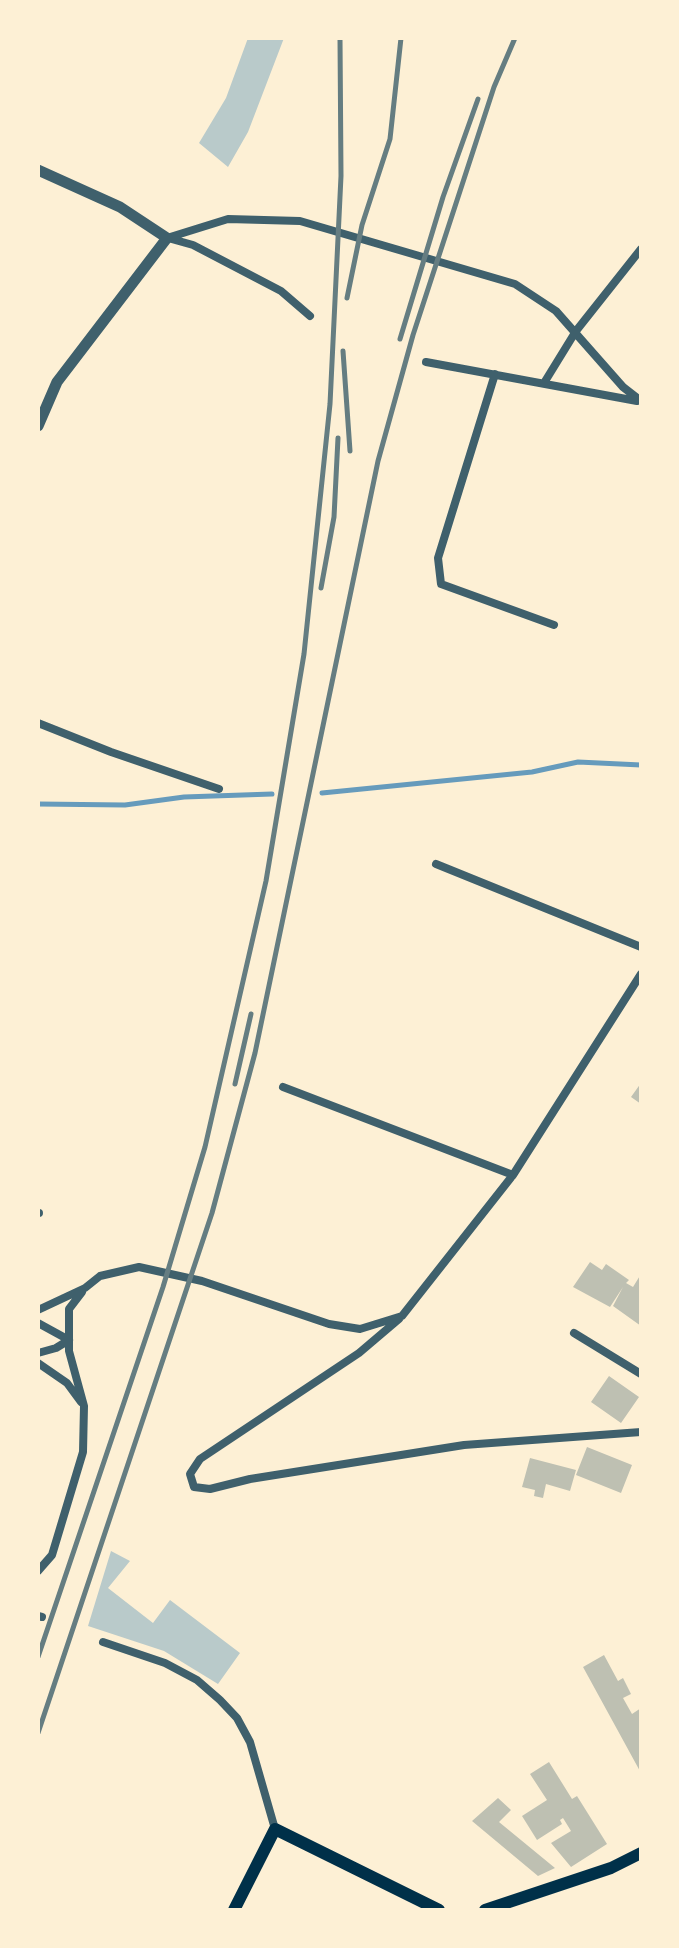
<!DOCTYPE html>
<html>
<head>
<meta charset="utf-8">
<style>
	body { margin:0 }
	#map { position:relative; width:679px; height:1948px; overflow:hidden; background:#fdf0d5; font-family:"DM Sans",sans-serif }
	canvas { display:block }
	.frame { position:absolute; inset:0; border:40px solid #fdf0d5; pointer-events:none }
</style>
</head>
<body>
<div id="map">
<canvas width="679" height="1948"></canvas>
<div class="frame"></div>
</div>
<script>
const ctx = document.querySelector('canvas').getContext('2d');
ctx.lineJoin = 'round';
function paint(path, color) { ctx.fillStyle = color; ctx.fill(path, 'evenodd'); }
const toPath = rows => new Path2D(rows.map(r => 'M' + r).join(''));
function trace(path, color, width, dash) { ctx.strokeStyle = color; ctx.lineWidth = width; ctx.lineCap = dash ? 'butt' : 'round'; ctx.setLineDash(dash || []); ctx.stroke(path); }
paint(toPath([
	[248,38,284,38,248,132,228,167,199,143,226,98],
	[111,1551,130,1561,108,1588,153,1623,170,1600,240,1653,218,1684,164,1651,88,1626]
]), '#b9caca');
trace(toPath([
	[322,793,532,772,578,762,641,765],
	[38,804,125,805,184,797,272,794]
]), '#669bbc', 5);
paint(toPath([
	[641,1083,641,1104,631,1097],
	[590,1262,602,1270,606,1264,629,1280,626,1283,633,1287,641,1274,641,1326,613,1306,623,1287,610,1307,573,1287],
	[609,1376,639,1397,621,1423,591,1402],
	[587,1447,632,1465,621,1493,576,1475],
	[530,1458,576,1470,570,1491,546,1484,543,1498,534,1496,535,1490,522,1487],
	[604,1655,618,1681,623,1678,631,1694,623,1698,632,1714,641,1708,641,1773,583,1667],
	[549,1762,572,1799,577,1796,607,1844,571,1867,551,1843,571,1831,563,1818,560,1820,562,1824,537,1840,522,1816,547,1800,530,1774],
	[498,1798,511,1810,499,1822,555,1868,538,1876,472,1821]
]), '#bec0b2');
trace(toPath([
	[167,238,228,219,300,221,515,284,556,311,623,387,641,401],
	[168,238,193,245,281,291,310,316],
	[426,362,637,401],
	[495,374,438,558,441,584,554,625],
	[544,383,576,331,641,249],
	[38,723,111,752,219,789],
	[436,864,641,947],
	[283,1087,513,1175],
	[38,1213,39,1213],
	[38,1310,85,1288,100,1276,139,1267,202,1281,329,1324,360,1329,402,1316,513,1175,641,974],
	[399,1319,359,1353,200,1459,190,1474,194,1487,210,1489,250,1479,464,1445,641,1432],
	[38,1323,69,1340],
	[574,1333,641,1374],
	[38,1353,56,1348,69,1340],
	[38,1363,67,1383,81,1402],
	[38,1571,52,1555,83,1452,84,1406,69,1351,69,1309,82,1292],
	[38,1616,42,1617],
	[103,1642,165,1663,197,1680,220,1700,237,1718,250,1742,275,1829]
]), '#3f606c', 8);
trace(toPath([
	[38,170,120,207,167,238,57,382,38,426]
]), '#3f606c', 11);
trace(toPath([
	[234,1910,275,1829,439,1910],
	[485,1910,611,1868,641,1853]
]), '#003049', 12);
trace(toPath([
	[347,298,362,225,390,139,401,38],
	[400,339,443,197,478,99],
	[343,351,350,451],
	[321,588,334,517,338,438],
	[235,1084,251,1014],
	[38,1657,163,1287,205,1147,266,881,304,654,330,404,341,176,340,38],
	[38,1733,212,1213,255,1053,378,461,413,335,494,87,515,38]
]), '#657d81', 5);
</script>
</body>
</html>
